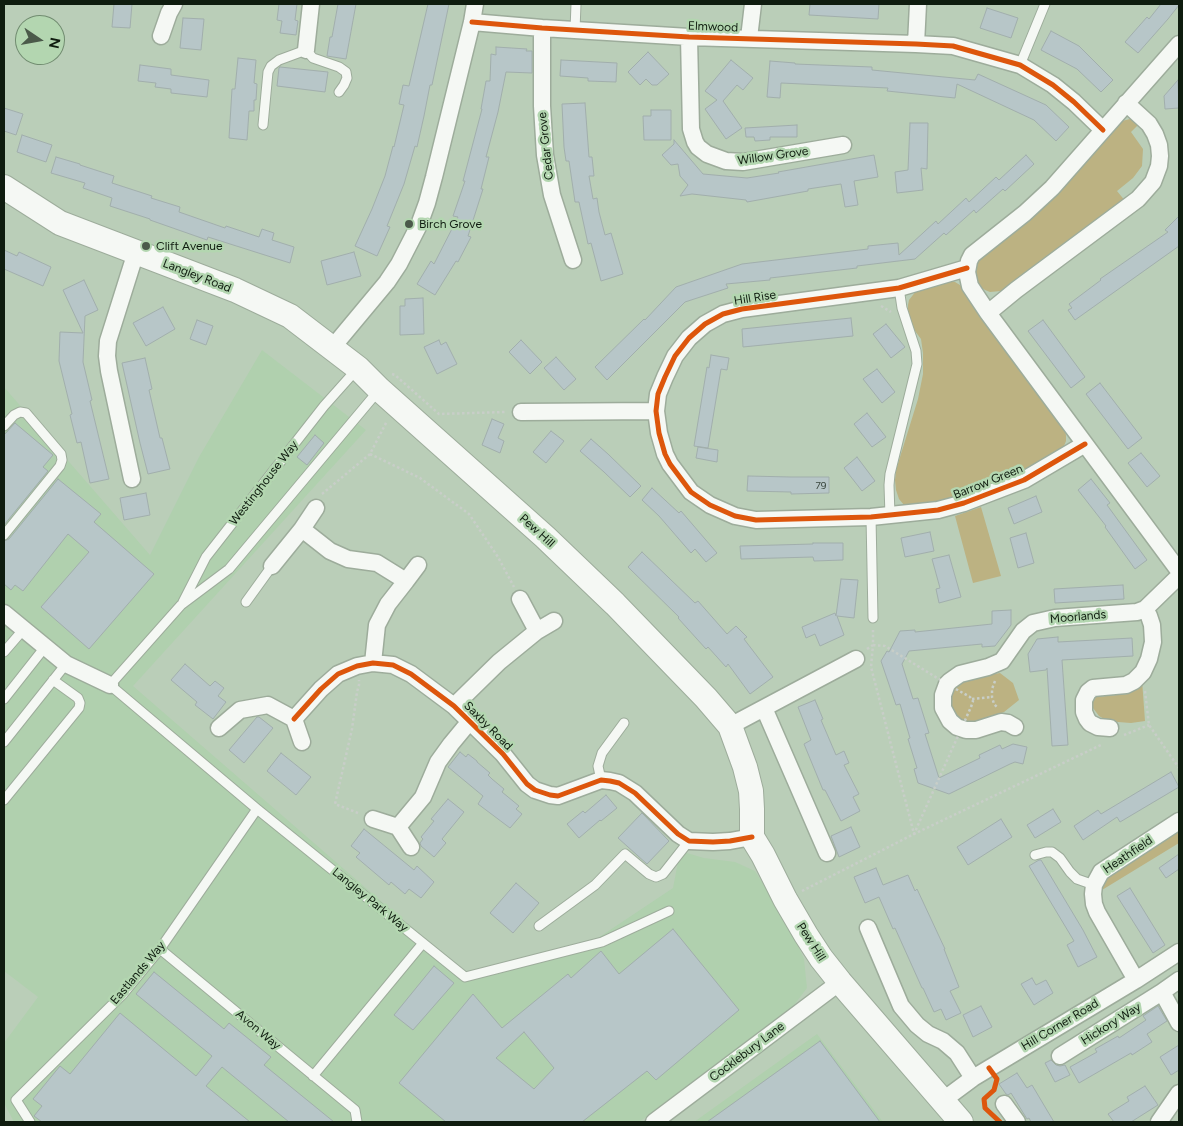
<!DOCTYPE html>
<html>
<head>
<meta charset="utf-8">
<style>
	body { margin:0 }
	#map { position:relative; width:1183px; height:1126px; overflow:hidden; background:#baceb8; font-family:Figtree,sans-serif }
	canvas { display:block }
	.frame { position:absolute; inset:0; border:5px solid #0f1c0f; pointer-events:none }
	.north { position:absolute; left:15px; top:15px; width:50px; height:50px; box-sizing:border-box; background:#b3d6b0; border:1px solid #718c70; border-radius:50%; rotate:102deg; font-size:14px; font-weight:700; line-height:20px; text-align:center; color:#0f1c0f }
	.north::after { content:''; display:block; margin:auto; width:18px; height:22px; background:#4b5a4a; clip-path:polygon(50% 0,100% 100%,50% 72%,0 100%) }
</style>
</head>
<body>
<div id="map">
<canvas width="1183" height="1126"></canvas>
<div class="frame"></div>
<div class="north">N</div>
</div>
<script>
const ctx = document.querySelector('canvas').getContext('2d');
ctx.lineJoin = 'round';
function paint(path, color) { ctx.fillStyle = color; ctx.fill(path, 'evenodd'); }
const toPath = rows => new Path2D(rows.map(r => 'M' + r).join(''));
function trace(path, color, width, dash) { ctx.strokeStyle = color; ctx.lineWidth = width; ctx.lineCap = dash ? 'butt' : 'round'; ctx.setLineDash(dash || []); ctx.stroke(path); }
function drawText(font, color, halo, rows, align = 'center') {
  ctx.font = font + ' Figtree,sans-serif'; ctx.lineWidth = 5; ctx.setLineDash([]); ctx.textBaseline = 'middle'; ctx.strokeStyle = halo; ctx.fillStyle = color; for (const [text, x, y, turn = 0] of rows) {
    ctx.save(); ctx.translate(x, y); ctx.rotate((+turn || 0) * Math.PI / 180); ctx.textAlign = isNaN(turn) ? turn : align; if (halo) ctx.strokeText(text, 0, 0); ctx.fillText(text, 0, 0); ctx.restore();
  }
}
paint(toPath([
	[262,350,366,430,133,686,465,974,598,938,673,888,680,851,704,858,735,862,755,871,788,924,804,959,807,988,785,1017,639,1122,14,1122,4,1103,4,1043,38,997,4,971,4,387,150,555,199,457],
	[817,1034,883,1122,694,1122]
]), '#b0d0ae');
paint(toPath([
	[1134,118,1140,123,1131,132,1143,149,1142,166,1133,178,1117,191,1126,202,1001,291,990,292,985,290,978,285,974,270,977,263,983,256,1060,189,1122,121],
	[949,281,955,282,960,285,1065,428,1066,436,1066,441,1062,451,1022,475,960,499,911,508,904,505,899,499,896,490,895,480,896,470,918,399,923,374,923,353,921,339,912,327,908,315,908,305,909,300,916,291],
	[981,507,1001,576,973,583,955,516],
	[1000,673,1013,683,1019,700,1004,712,974,724,970,724,956,717,953,711,949,696,951,690,960,680],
	[1142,680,1145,721,1131,723,1118,722,1106,720,1099,716,1093,708,1093,702,1096,697,1127,694,1132,691],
	[1179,828,1179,843,1102,890,1102,886,1109,875]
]), '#bcb282');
const building = toPath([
	[114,4,132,4,130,28,112,27,114,4],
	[279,4,297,4,295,20,298,21,296,35,280,33,282,21,277,20,279,4],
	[338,4,356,4,346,59,327,56,330,37,332,37,338,4],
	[428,4,449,4,432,85,430,85,424,116,417,147,415,146,404,184,387,226,390,227,377,256,355,246,372,209,385,176,393,146,394,147,404,105,399,104,403,85,409,86,428,4],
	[810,4,879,4,878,19,809,15,810,4],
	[1161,4,1179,4,1179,5,1168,19,1138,53,1125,42,1147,17,1149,19,1161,4],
	[987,8,1018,18,1011,38,980,28,987,8],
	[183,18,204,19,201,50,180,48,183,18],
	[1051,31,1079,46,1113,80,1101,92,1077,69,1041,50,1051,31],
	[496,47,527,49,526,51,532,51,532,73,506,72,498,112,486,157,489,157,481,189,483,189,468,236,471,237,458,262,456,261,435,295,417,284,431,261,434,264,458,217,453,216,465,181,463,181,482,109,481,109,486,81,490,81,491,54,496,55,496,47],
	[648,52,669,74,657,85,652,85,646,79,640,85,628,72,648,52],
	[238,58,256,60,254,83,257,84,256,100,254,100,254,111,249,111,247,140,229,138,232,89,235,89,238,58],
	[561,60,617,63,616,82,588,81,588,78,560,76,561,60],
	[731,60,753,78,743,90,737,85,723,101,742,128,726,139,705,109,717,100,705,91,731,60],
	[770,61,795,63,795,64,872,67,872,70,975,80,978,74,1046,105,1069,127,1056,141,1034,120,957,84,955,98,887,91,888,88,781,83,780,98,767,97,770,61],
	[140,65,171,69,171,75,209,80,207,97,171,93,171,89,155,87,156,83,138,81,140,65],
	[280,67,328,72,325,92,277,86,279,68,280,67],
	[1178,80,1179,108,1165,109,1164,96,1178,80],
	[585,103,589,157,592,157,594,176,589,176,593,199,597,198,599,212,605,235,611,233,623,274,601,281,591,243,588,244,579,202,575,202,569,161,566,161,564,147,562,104,585,103],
	[4,108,23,114,16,135,4,131,4,108],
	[651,110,671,110,671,140,644,140,643,116,651,116,651,110],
	[910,123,928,123,927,169,921,168,923,190,897,193,895,172,908,170,910,123],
	[797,125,797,137,770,137,770,140,755,141,754,137,746,137,745,128,797,125],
	[22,135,52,145,46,162,17,152,22,135],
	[674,140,703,174,747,178,779,173,778,172,874,155,878,177,854,181,858,205,845,207,841,184,808,189,808,191,747,202,746,200,692,194,680,196,688,185,680,176,678,164,671,165,662,155,674,144,674,140],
	[1026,155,1034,164,1005,191,1003,189,976,213,974,210,946,235,944,233,915,259,857,266,857,268,770,278,770,280,726,284,728,288,685,302,607,380,595,367,644,319,645,320,676,287,742,264,868,249,868,246,898,243,899,255,936,221,938,224,966,198,969,202,996,177,999,180,1026,155],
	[56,157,80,164,80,165,114,176,112,183,152,196,151,198,180,207,179,212,225,228,226,226,259,237,262,229,274,233,272,240,294,247,290,263,208,237,207,240,150,220,150,219,110,206,112,198,83,188,85,183,51,173,56,157],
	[1179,216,1179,246,1075,320,1068,310,1072,308,1069,304,1101,280,1100,279,1168,232,1165,230,1179,216],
	[4,250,17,256,19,252,51,267,43,286,4,269,4,250],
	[354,252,361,276,327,285,321,261,354,252],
	[84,280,98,310,85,316,83,362,92,400,90,401,109,479,90,483,81,442,77,443,70,415,72,414,59,361,60,332,83,333,63,290,84,280],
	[423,298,424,334,400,335,400,306,405,306,405,299,423,298],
	[163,307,175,329,146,346,133,323,163,307],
	[851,318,853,336,743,347,742,329,851,318],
	[197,320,213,326,206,345,190,339,197,320],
	[1043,320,1085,377,1071,388,1028,331,1043,320],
	[886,324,905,347,891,358,873,334,886,324],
	[439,340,441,345,446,342,457,364,437,374,424,347,439,340],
	[521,340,542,362,530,374,509,352,521,340],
	[711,355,729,358,727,370,721,369,708,448,694,446,707,367,709,368,711,355],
	[556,357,576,379,564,390,544,368,556,357],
	[145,358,152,389,149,390,160,438,162,438,170,469,148,474,140,443,122,363,145,358],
	[877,369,895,392,882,403,863,379,877,369],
	[1100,383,1142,438,1128,449,1086,394,1100,383],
	[867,413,886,437,872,447,854,424,867,413],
	[492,419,504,424,498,438,504,441,500,453,482,445,492,419],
	[15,423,53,455,43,467,48,471,4,525,4,435,15,423],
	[551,431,564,441,546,463,533,452,551,431],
	[315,435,324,443,307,465,297,457,315,435],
	[591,439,608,454,641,486,630,497,604,472,580,451,591,439],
	[698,447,718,450,717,462,696,458,698,447],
	[1141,453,1160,476,1147,487,1128,463,1141,453],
	[857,457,875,481,862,491,844,468,857,457],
	[748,476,791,477,829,477,829,493,791,494,791,492,747,491,748,476],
	[58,479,101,514,94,522,154,574,89,649,41,607,89,552,68,534,23,591,15,585,11,590,4,584,4,541,9,539,58,479],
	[1091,479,1110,503,1107,505,1147,560,1135,569,1105,527,1106,526,1078,490,1091,479],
	[652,488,679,513,681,511,717,553,706,562,695,549,691,553,659,516,642,500,652,488],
	[146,493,150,515,124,520,120,498,146,493],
	[1036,496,1042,512,1014,524,1008,508,1036,496],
	[930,532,934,551,905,557,901,538,930,532],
	[1026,533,1034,563,1018,568,1010,538,1026,533],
	[813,543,843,543,843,560,814,561,813,557,741,559,740,546,813,544,813,543],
	[642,552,695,603,698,601,727,634,736,626,747,637,744,639,773,677,750,694,728,664,726,667,708,647,706,649,678,618,679,617,628,567,642,552],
	[949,555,961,597,939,603,936,589,940,588,932,559,949,555],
	[841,579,858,580,854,618,837,616,844,635,820,646,815,634,806,638,802,627,835,613,836,616,841,579],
	[1123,585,1124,599,1055,603,1054,589,1123,585],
	[1011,610,1011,625,995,646,982,647,982,644,909,651,902,664,913,699,918,698,929,733,925,734,939,778,980,758,979,755,1000,745,1002,749,1013,744,1027,747,1023,764,1015,762,1010,764,949,794,918,783,914,769,917,768,908,739,910,738,900,704,896,705,881,661,887,651,889,652,900,631,915,630,915,632,992,624,992,611,1011,610],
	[1058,637,1058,642,1132,638,1133,656,1062,660,1068,745,1052,746,1047,668,1046,670,1030,672,1028,654,1037,639,1058,637],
	[185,664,210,686,215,681,224,688,218,696,226,702,213,719,195,705,197,702,171,680,185,664],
	[815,700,823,719,821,720,836,755,844,751,849,763,844,765,859,794,853,797,860,811,841,821,825,790,823,790,804,744,811,740,798,707,815,700],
	[257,717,259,717,273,728,244,763,229,750,257,717],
	[460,752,466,757,468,754,477,761,477,762,490,773,488,775,492,779,504,789,502,792,519,806,516,809,522,814,510,828,478,804,483,796,448,767,460,752],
	[281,753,311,777,296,795,267,771,281,753],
	[1171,772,1179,787,1120,822,1117,817,1083,840,1074,826,1098,810,1101,814,1171,772],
	[606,795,617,808,601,821,600,820,579,838,567,824,583,811,585,813,606,795],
	[448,799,464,812,442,839,446,843,434,857,421,846,420,843,423,839,421,837,434,821,431,819,448,799],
	[1053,809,1061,822,1035,838,1027,825,1053,809],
	[642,813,669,841,647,864,618,838,642,813],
	[1001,819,1012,837,968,865,957,847,1001,819],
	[851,827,860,847,839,857,831,836,851,827],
	[364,829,414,870,417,866,434,882,421,898,409,889,405,894,391,882,389,885,356,857,360,853,351,846,364,829],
	[1179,854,1179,869,1166,878,1159,868,1179,854],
	[1039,860,1041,860,1083,930,1097,957,1078,967,1067,945,1074,941,1029,866,1039,860],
	[876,868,883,885,908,875,915,891,917,889,945,949,944,949,959,987,950,991,961,1013,946,1020,941,1009,934,1012,923,988,922,988,895,928,893,929,879,897,865,903,854,877,876,868],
	[516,883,539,903,513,933,490,913,516,883],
	[1130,888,1165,945,1153,953,1117,896,1130,888],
	[673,929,739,1010,656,1080,647,1071,582,1122,446,1122,399,1083,473,994,502,1028,568,974,571,978,601,951,619,974,673,929],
	[524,1032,554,1068,534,1089,496,1058,524,1032],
	[434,966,454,983,413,1030,394,1015,434,966],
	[154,972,224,1029,229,1023,271,1057,264,1065,334,1122,289,1122,222,1067,206,1086,250,1122,42,1122,34,1116,42,1106,33,1099,60,1066,70,1074,120,1013,196,1076,212,1056,136,994,154,972],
	[1032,978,1036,985,1046,980,1053,993,1034,1005,1021,984,1032,978],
	[981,1006,992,1027,973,1037,963,1015,981,1006],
	[1158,1006,1167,1021,1147,1034,1152,1042,1132,1055,1131,1053,1079,1083,1070,1067,1097,1052,1095,1049,1118,1036,1119,1038,1146,1020,1143,1016,1158,1006],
	[820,1041,880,1122,707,1122,820,1041],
	[1179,1045,1179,1070,1171,1075,1160,1057,1179,1045],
	[1051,1060,1056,1065,1060,1066,1065,1065,1070,1075,1055,1082,1045,1063,1051,1060],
	[1017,1073,1027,1088,1032,1085,1054,1122,1031,1122,1029,1118,1027,1119,1011,1093,1008,1095,1006,1094,999,1084,1017,1073],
	[1145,1086,1158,1105,1131,1122,1114,1122,1108,1114,1129,1101,1127,1097,1145,1086]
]);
paint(building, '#b7c6c8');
trace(building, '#a1aeac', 1);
const service = toPath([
	[575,30,576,4],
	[1020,65,1045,4],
	[263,125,268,72,271,66,279,60,306,50,313,58,339,67,346,72,347,78,344,85,339,92],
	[379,390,229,569,181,605,110,685,257,809,465,977,602,942,669,911],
	[4,426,14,415,20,412,26,413,61,454,62,460,60,466,4,535],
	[890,516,889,485,890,474,917,364,916,351,902,308,899,288],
	[871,517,873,618],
	[183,602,206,557,324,406,357,369],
	[246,602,272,566],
	[4,652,23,630],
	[4,699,45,647],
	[4,742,66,664],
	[601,780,598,766,602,753,624,723],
	[4,800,79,708,80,703,78,698,53,680],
	[1035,855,1046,852,1052,852,1060,858,1070,872,1077,879,1094,885],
	[539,926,595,885,625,854,649,874,656,877,663,874,689,841],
	[160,949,355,1110,357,1122],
	[313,1076,423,943],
	[30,1122,16,1100,123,994,160,949,257,809]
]);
const minor = toPath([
	[472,22,542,28,689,37,916,44,953,46,1020,65,1053,85,1074,102,1103,130],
	[542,28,542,106,545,155,552,195,573,260],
	[161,36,169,13,174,4],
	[689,37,691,129,695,142,698,147,707,154,726,161,743,162,843,145],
	[749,38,753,4],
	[916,44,918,4],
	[1179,44,1052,188,1025,213,972,255,969,261,967,272,970,286,988,313,1179,571],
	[306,50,311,4],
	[967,268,899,288,742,309,723,314,705,324,689,338,675,356,665,377,658,394,656,411,659,433,665,454,670,464,691,492,710,505,735,516,756,520,871,517,938,510,964,503,1024,480,1085,444],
	[988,313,1016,290,1138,199,1153,182,1159,166,1160,156,1159,145,1155,134,1149,124,1126,103],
	[332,348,387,282,399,264,419,225,427,203,434,177,472,22,475,4],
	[521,412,656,411],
	[132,479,109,371,107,356,108,341,136,252],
	[302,529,316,508],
	[272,566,302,529,330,551,348,559,377,563,406,581,388,604,377,625,373,663],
	[406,581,418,565],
	[4,613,66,664,110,685],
	[537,631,554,621],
	[454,706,499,662,537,631,520,599],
	[764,708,827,853],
	[294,719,321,689,338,674,357,666,373,663,393,665,411,674,454,706,503,754,527,784,535,790,550,795,558,796,601,780,610,781,619,783,635,793,678,834,689,841,713,842,730,841,752,837],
	[730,726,856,659],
	[1015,727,1008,723,1001,722,976,730,966,730,957,727,950,721,943,708,943,695,947,684,950,681,960,674,988,667,1002,661,1023,631,1033,623,1055,618,1137,612,1145,609,1179,576],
	[219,728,240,710,268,705,294,719,302,742],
	[1110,728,1098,727,1090,723,1087,719,1084,712,1084,700,1088,692,1093,688,1126,685,1134,681,1143,672,1149,659,1153,642,1152,625,1149,616,1145,609],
	[373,819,398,827,411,847],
	[398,827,423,797,438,762,451,744,470,721],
	[868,928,901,1006,917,1025,928,1034,943,1041,957,1053,973,1078],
	[1136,980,1097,912,1094,904,1093,894,1094,885,1101,872,1107,868,1179,821],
	[1162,992,1179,980],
	[1060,1056,1162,992,1179,1023],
	[942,1101,973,1078,1136,980,1179,952],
	[1004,1104,1017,1122],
	[654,1122,840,982],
	[1159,1122,1179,1093]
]);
const secondary = toPath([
	[4,187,60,223,235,290,290,316,358,368,379,389,545,537,615,604,706,698,730,726,745,767,751,791,752,809,752,837,763,855,785,899,806,935,821,958,840,982,961,1122]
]);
trace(service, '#9dac9b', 11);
trace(minor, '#9dac9b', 19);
trace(secondary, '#9dac9b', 26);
trace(toPath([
	[881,306,891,312],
	[392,374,395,375,439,414,506,412],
	[370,454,420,478,469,514,498,557,514,587],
	[322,494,370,454,387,421],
	[873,645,885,646,947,684,970,697,973,701,971,707,914,834,871,667,873,645],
	[867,649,873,645,873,630],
	[995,681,992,689,992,697,994,704,998,708],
	[1145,691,1149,725,1179,768],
	[972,699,992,697],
	[1124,735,1149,725],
	[358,813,335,804,352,729,357,692,359,685,359,680],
	[802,891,914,834,1103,744]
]), '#c8cec8', 2.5, [2.5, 2.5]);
trace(service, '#f5f8f4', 9);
trace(minor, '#f5f8f4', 16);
trace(secondary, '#f5f8f4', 24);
trace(toPath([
	[472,22,542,28,689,37,916,44,953,46,1020,65,1053,85,1074,102,1103,130],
	[967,268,899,288,742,309,723,314,705,324,689,338,675,356,665,377,658,394,656,411,659,433,665,454,670,464,691,492,710,505,735,516,756,520,871,517,938,510,964,503,1024,480,1085,444],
	[294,719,321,689,338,674,357,666,373,663,393,665,411,674,454,706,503,754,527,784,535,790,550,795,558,796,601,780,610,781,619,783,635,793,678,834,689,841,713,842,730,841,752,837],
	[989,1068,997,1079,994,1090,984,1099,985,1108,1000,1122]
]), '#dd560c', 5);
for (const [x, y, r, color] of [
	[409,224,5,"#4b5a4a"],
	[146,246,5,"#4b5a4a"]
]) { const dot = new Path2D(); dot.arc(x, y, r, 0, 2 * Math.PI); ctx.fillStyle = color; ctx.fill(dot); trace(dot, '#b3d6b0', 2); }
drawText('10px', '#39463d', null, [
	["79",821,486]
]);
drawText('12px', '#0f1c0f', '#b3d6b0', [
	["Elmwood",713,27,2],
	["Cedar Grove",546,146,-96],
	["Willow Grove",773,156,-8],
	["Langley Road",197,276,21],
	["Hill Rise",755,298,-9],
	["Barrow Green",988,482,-22],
	["Westinghouse Way",264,483,-52],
	["Pew Hill",537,531,42],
	["Moorlands",1078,617,-5],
	["Saxby Road",488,726,45],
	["Heathfield",1128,855,-34],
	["Langley Park Way",370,900,39],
	["Pew Hill",811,942,57],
	["Eastlands Way",138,973,-50],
	["Hickory Way",1111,1024,-32],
	["Hill Corner Road",1060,1025,-31],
	["Avon Way",258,1030,40],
	["Cocklebury Lane",747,1052,-37]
]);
drawText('12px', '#0f1c0f', '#b3d6b0', [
	["Birch Grove",419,224],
	["Clift Avenue",156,246]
], 'left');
</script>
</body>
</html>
